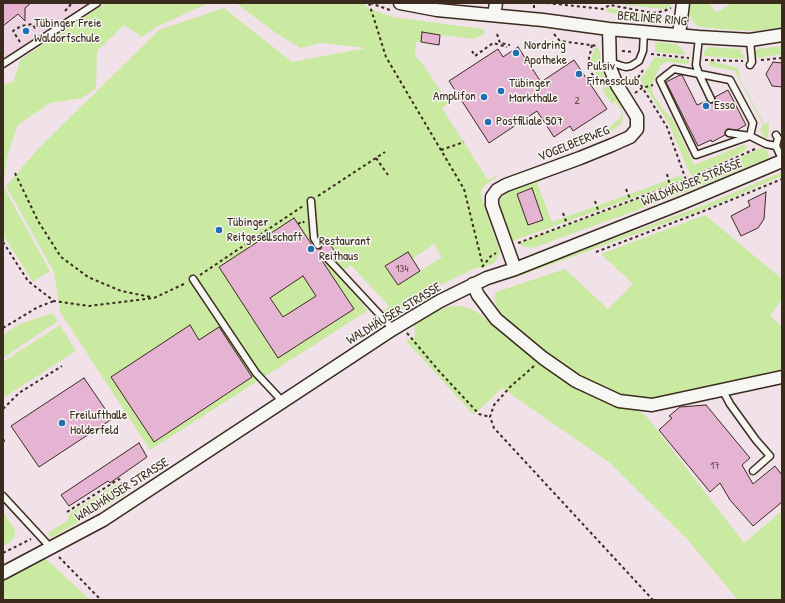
<!DOCTYPE html>
<html>
<head>
<meta charset="utf-8">
<style>
	body { margin:0 }
	#map { position:relative; width:785px; height:603px; overflow:hidden; background:#f1e2e9; font-family:"Patrick Hand",sans-serif }
	canvas { display:block }
	.frame { position:absolute; inset:0; border:4px solid #3b2a1e; pointer-events:none }
</style>
</head>
<body>
<div id="map">
<canvas width="785" height="603"></canvas>
<div class="frame"></div>
</div>
<script>
const ctx = document.querySelector('canvas').getContext('2d');
ctx.lineJoin = 'round';
function paint(path, color) { ctx.fillStyle = color; ctx.fill(path, 'evenodd'); }
const toPath = rows => new Path2D(rows.map(r => 'M' + r).join(''));
function trace(path, color, width, dash) { ctx.strokeStyle = color; ctx.lineWidth = width; ctx.lineCap = dash ? 'butt' : 'round'; ctx.setLineDash(dash || []); ctx.stroke(path); }
function drawText(font, color, halo, rows, align = 'center') {
  ctx.font = font + ' "Patrick Hand",sans-serif'; ctx.lineWidth = 3; ctx.setLineDash([]); ctx.textBaseline = 'middle'; ctx.strokeStyle = halo; ctx.fillStyle = color; for (const [text, x, y, turn = 0] of rows) {
    ctx.save(); ctx.translate(x, y); ctx.rotate((+turn || 0) * Math.PI / 180); ctx.textAlign = isNaN(turn) ? turn : align; if (halo) ctx.strokeText(text, 0, 0); ctx.fillText(text, 0, 0); ctx.restore();
  }
}
paint(toPath([
	[3,3,94,3,3,59]
]), '#eed4e2');
paint(toPath([
	[106,3,209,3,158,26,142,37,124,25,97,51,96,88,83,98,50,103,18,125,8,153,3,186,50,271,33,282,3,235,3,85,13,82,21,59],
	[236,3,363,3,368,8,393,17,483,29,485,33,475,39,423,33,421,42,416,42,415,51,416,57,422,63,449,103,442,108,488,180,497,175,498,176,484,186,481,191,482,199,500,252,498,257,494,263,483,268,476,268,442,284,388,318,385,317,382,313,389,306,351,265,342,271,367,311,150,450,60,312,54,272,6,186,37,150,159,30,224,8,292,62,366,48,322,43,300,48,276,33],
	[434,244,442,257,398,285,385,266,407,252,412,259],
	[612,3,674,3,666,9,661,9],
	[689,3,709,3,716,13,732,3,782,3,782,27,756,31,730,30,701,27,696,25,691,19,689,12],
	[609,8,649,14,650,23,640,22,608,12,605,10],
	[655,42,676,44,680,47,686,55,655,52],
	[782,46,782,54,758,58,756,56,755,52,757,49],
	[708,47,740,49,745,59,704,56,704,51],
	[595,48,598,48,600,51,601,67,606,80,602,83,590,64,594,50],
	[655,57,690,60,690,61,688,64,666,62,660,66,652,85,653,95,664,110,672,118,694,165,743,145,747,145,746,149,743,152,691,176,668,122,640,80],
	[710,61,738,68,741,80,764,124,769,123,768,138,764,137,760,130,763,125,735,71,710,66,709,63],
	[607,86,611,87,619,100,623,115,622,122,620,125,610,133,607,129,619,119,621,116,621,111,615,101,612,104,602,90],
	[761,148,768,151,769,156,767,159,678,195,533,248,522,246,518,243,691,180],
	[782,172,782,176,708,208,508,280,513,276,521,273,707,204],
	[682,175,683,180,512,241,500,207,500,200,506,191,544,176,545,179,537,183,552,222],
	[531,189,528,225,517,194],
	[705,215,782,279,782,300,770,315,782,327,782,373,698,392,649,399,633,397,613,392,573,371,542,350,519,331,499,311,496,305,494,298,496,292,565,269,608,309,633,284,601,254],
	[456,306,463,306,477,312,537,359,620,404,637,410,647,417,744,543,782,511,782,600,738,600,687,539,610,463,502,388,474,415,406,341,415,336,414,325,433,313,447,307],
	[53,313,58,321,3,358,3,335,20,324],
	[60,325,76,351,3,398,3,362],
	[118,483,125,495,51,538,48,533,68,520,69,514],
	[3,512,15,530,14,538,9,543,3,545],
	[44,557,89,599,87,600,3,600,3,579]
]), '#cae9a1');
const building = toPath([
	[3,3,31,3,25,8,25,21,18,14,3,26,3,3],
	[422,32,440,35,439,45,421,42,422,32],
	[518,47,541,82,574,60,607,109,573,131,570,126,554,137,537,111,489,143,449,81,498,49,503,57,518,47],
	[773,62,782,63,782,87,772,86,766,74,773,62],
	[680,75,682,75,697,105,707,101,710,103,713,103,715,100,715,97,728,90,746,125,737,130,727,129,725,132,725,135,712,142,711,140,698,146,666,82,680,75],
	[532,188,543,220,528,225,517,194,532,188],
	[766,192,764,219,758,228,741,236,731,216,750,206,748,201,766,192],
	[294,218,314,248,321,249,322,243,327,240,336,253,332,256,329,255,325,255,323,262,354,309,278,358,219,267,294,218],
	[303,276,316,296,283,317,270,298,303,276],
	[408,252,420,271,398,285,385,266,408,252],
	[190,325,199,340,219,327,252,377,154,442,111,377,190,325],
	[84,378,112,419,39,467,11,426,84,378],
	[706,405,750,458,742,465,753,484,775,466,782,475,782,502,753,526,730,500,720,483,710,492,659,430,672,418,669,416,680,407,706,405],
	[139,443,147,457,110,483,108,481,69,506,61,495,139,443]
]);
paint(building, '#e6b4d3');
trace(building, '#3b2a1e', 1);
const lane = toPath([
	[699,37,696,65,699,74,711,99],
	[610,62,622,66,626,67,631,66,639,61,643,51,644,32],
	[3,64,97,3],
	[750,65,752,62,750,40],
	[729,133,750,136,753,123,730,80,674,69,660,80,696,155,750,136,766,144,776,146],
	[776,135,778,138,776,146,782,159],
	[311,201,314,238,318,245],
	[328,259,393,329],
	[193,279,256,373,283,402],
	[723,391,730,404,756,440,770,456,753,471],
	[3,496,51,548]
]);
const street = toPath([
	[400,3,437,10,543,20,609,29,699,37,750,40,782,35],
	[494,15,496,3],
	[679,35,683,3],
	[515,269,492,205,492,197,497,190,506,185,580,158,612,145,630,137,637,129,637,117,617,85,610,68,609,29],
	[473,284,478,295,496,319,543,358,576,381,619,401,652,405,782,377],
	[3,573,103,520,393,329,440,301,487,278,515,269,682,203,782,161]
]);
trace(lane, '#3b2a1e', 9);
trace(street, '#3b2a1e', 15);
trace(toPath([
	[369,3,386,57,464,189,483,266],
	[370,3,390,10],
	[547,3,603,9,610,5,653,13,664,11,671,8],
	[534,8,534,3],
	[65,11,72,3],
	[652,21,653,13],
	[497,34,500,43,510,45],
	[554,34,560,41,598,46],
	[20,42,13,31,21,26,32,24,35,28,50,21],
	[592,45,587,67,601,86,605,85],
	[472,51,475,56,493,43,507,47],
	[622,51,633,52],
	[651,54,689,58],
	[705,60,743,61],
	[761,60,782,58],
	[643,70,637,79,667,127,686,180],
	[635,93,642,88,653,85],
	[441,150,464,142],
	[376,158,388,175],
	[15,173,38,221,61,257,88,277,121,291,151,297],
	[667,174,670,186],
	[626,189,631,201],
	[318,196,385,152],
	[595,201,599,213],
	[563,213,567,224],
	[298,224,303,221,304,223],
	[3,242,28,281,54,301,89,306,154,298,186,283],
	[518,243,686,180,755,149],
	[596,252,709,209,782,179],
	[482,267,491,256,496,253],
	[200,275,303,206],
	[3,328,38,307,54,301],
	[407,333,439,371,479,414,490,417],
	[534,366,510,387,494,405,490,417,494,428,653,600],
	[3,409,19,393,62,366],
	[3,439,5,443],
	[67,512,119,479,126,491],
	[3,553,31,539],
	[59,557,101,600]
]), '#3b2a1e', 2, [3, 3]);
trace(lane, '#f6f6f2', 6);
trace(street, '#f6f6f2', 12);
for (const [x, y, r, color] of [
	[26,31,4,"#1f6fb2"],
	[516,53,4,"#1f6fb2"],
	[579,74,4,"#1f6fb2"],
	[501,91,4,"#1f6fb2"],
	[484,97,4,"#1f6fb2"],
	[706,106,4,"#1f6fb2"],
	[488,122,4,"#1f6fb2"],
	[219,230,4,"#1f6fb2"],
	[311,249,4,"#1f6fb2"],
	[62,423,4,"#1f6fb2"]
]) { const dot = new Path2D(); dot.arc(x, y, r, 0, 2 * Math.PI); ctx.fillStyle = color; ctx.fill(dot); trace(dot, '#f6f6f2', 1.5); }
drawText('11px', '#664c4b', null, [
	["2",577,101],
	["134",402,269],
	["17",715,466]
]);
drawText('13px', '#3b2a1e', '#f6f6f2', [
	["BERLINER RING",652,19,5],
	["VOGELBEERWEG",574,144,-22],
	["WALDHÄUSER STRASSE",692,183,-22],
	["WALDHÄUSER STRASSE",394,314,-31],
	["WALDHÄUSER STRASSE",122,490,-32]
]);
drawText('13px', '#3b2a1e', '#f6f6f2', [
	["Tübinger Freie",34,24],
	["Waldorfschule",34,39],
	["Nordring",524,46],
	["Apotheke",524,61],
	["Pulsiv",587,67],
	["Fitnessclub",587,82],
	["Tübinger",509,84],
	["Markthalle",509,99],
	["Amplifon",476,97,"right"],
	["Esso",714,106],
	["Postfiliale 507",496,122],
	["Tübinger",227,223],
	["Reitgesellschaft",227,238],
	["Restaurant",319,242],
	["Reithaus",319,257],
	["Freilufthalle",70,416],
	["Holderfeld",70,431]
], 'left');
</script>
</body>
</html>
